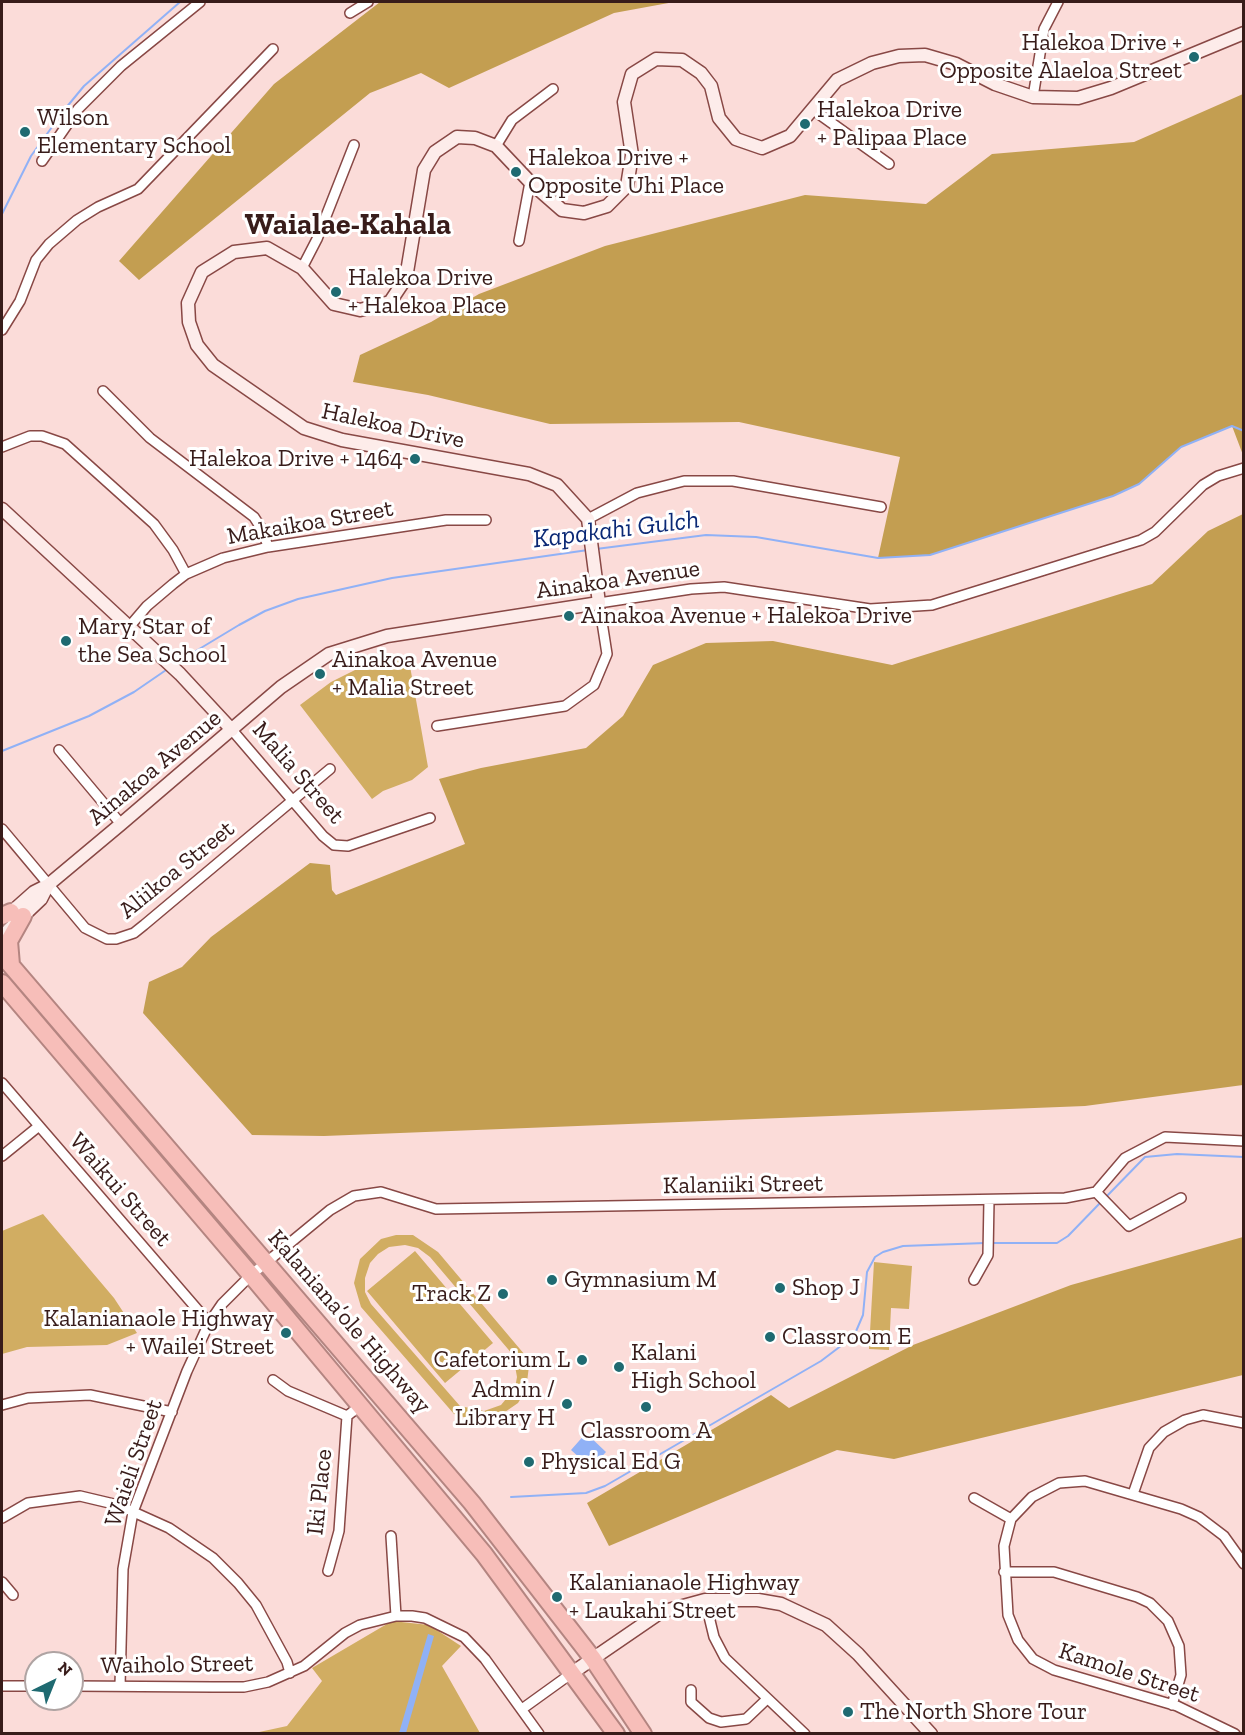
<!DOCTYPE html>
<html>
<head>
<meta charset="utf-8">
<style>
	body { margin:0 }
	#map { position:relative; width:1245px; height:1735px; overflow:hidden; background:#fbdcd9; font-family:"Zilla Slab",serif }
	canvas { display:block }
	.frame { position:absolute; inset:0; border:3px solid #381c1a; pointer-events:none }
	.north { position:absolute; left:24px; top:1651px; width:60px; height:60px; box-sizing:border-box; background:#fff; border:2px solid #afa4a3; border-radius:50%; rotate:43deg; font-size:16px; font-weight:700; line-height:24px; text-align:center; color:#381c1a }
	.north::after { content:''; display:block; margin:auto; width:21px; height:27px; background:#1f6a71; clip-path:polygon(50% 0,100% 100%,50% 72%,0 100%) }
</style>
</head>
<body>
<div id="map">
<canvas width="1245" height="1735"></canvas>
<div class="frame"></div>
<div class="north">N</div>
</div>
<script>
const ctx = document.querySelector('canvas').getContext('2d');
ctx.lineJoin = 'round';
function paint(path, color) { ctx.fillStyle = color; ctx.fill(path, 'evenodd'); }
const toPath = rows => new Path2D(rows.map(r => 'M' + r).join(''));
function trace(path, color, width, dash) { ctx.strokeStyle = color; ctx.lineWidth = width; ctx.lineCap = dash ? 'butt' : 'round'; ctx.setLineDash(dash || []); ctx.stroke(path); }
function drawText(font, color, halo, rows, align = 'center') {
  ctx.font = font + ' "Zilla Slab",serif'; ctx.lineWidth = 6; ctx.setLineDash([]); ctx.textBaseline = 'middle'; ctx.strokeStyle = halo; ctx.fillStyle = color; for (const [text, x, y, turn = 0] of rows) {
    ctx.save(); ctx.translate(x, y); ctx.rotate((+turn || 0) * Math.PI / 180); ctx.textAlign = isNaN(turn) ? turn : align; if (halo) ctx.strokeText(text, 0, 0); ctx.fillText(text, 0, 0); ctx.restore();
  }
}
paint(toPath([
	[408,655,428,767,412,780,383,791,372,799,300,705,331,682,355,670],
	[24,994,28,997,204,1201,194,1198,26,1001],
	[43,1214,114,1298,137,1333,107,1345,27,1347,2,1354,2,1231],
	[396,1235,413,1235,438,1252,525,1355,529,1366,526,1390,518,1403,492,1421,476,1421,454,1414,361,1307,354,1283,360,1259,381,1239],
	[405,1245,418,1248,430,1257,513,1355,517,1377,515,1388,501,1405,484,1411,460,1406,371,1304,365,1292,365,1278,370,1263,378,1254,389,1247],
	[415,1251,493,1343,445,1383,367,1291],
	[874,1262,912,1266,909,1309,891,1308,889,1350,869,1349],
	[392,1621,429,1625,461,1646,442,1666,480,1733,250,1734,287,1726,322,1681,312,1668]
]), '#d1ad62');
paint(toPath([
	[380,2,674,2,614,13,449,88,421,73,370,93,139,280,119,261,274,84],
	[1243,94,1243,455,1232,426,1181,447,1139,484,1113,496,930,555,878,558,900,457,739,422,550,424,428,395,353,382,360,355,431,322,479,294,605,246,805,195,926,204,992,154,1134,142],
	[1243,514,1243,1085,1085,1106,324,1136,252,1135,143,1013,149,982,182,967,211,937,310,863,330,865,332,890,336,895,465,844,439,779,481,768,586,748,623,716,653,665,706,643,773,641,892,665,1152,584,1208,531],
	[1243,1237,1243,1375,894,1459,837,1450,609,1546,587,1503,771,1395,789,1408,913,1345,1071,1285]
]), '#c39e51');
paint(toPath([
	[586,1433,606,1452,591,1468,571,1450],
	[428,1634,434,1636,406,1733,399,1733]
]), '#90b1f6');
trace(toPath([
	[2,214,31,156,65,109,84,86,180,2],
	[596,549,706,535,756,537,878,558,930,555,1113,496,1139,484,1181,447,1232,426,1244,431],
	[176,663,239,625,265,611,298,599,392,578,588,550],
	[2,751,89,716,134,692,169,668],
	[1105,1198,1145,1157,1177,1154,1244,1157],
	[991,1243,1057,1243,1068,1236,1101,1202],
	[511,1497,586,1493,605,1486,821,1361,854,1336,863,1315,867,1272,875,1257,883,1252,903,1246,985,1243]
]), '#90b1f6', 2);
const street = toPath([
	[350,13,368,2],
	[1033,97,1044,29,1058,2],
	[812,109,889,164],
	[496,146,512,120,553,89],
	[42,161,78,109,121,66,200,2],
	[519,241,530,182],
	[302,268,317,239,354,145],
	[2,330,20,301,36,260,49,244,77,220,98,207,138,189,273,49],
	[103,391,150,438,254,517,263,531,268,547],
	[2,447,30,436,42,436,65,444,154,524,173,550,186,574],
	[588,519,637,493,684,481,733,481,881,507],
	[129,627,147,606,173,584,186,574,223,558,268,547,446,520,486,520],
	[437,726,565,706,594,685,607,654,599,603,691,589,724,587,870,609,932,605,1141,540,1155,532,1203,485,1218,476,1244,468],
	[232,730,323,836,334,845,348,846,430,818],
	[59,750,121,824],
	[2,829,85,928,107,939,116,939,134,933,144,925,330,769],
	[2,1083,209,1323],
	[2,1156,39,1126],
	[1096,1192,1129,1226,1181,1198],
	[974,1280,988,1255,989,1200],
	[273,1380,288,1391,347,1416],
	[2,1405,28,1398,90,1395,172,1412],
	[1133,1494,1149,1448,1164,1432,1185,1420,1203,1415,1244,1423],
	[974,1498,1011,1519],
	[2,1518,28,1503,80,1496,118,1505,169,1528,213,1558,238,1583,256,1605,287,1662,290,1673],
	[391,1536,396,1616],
	[328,1571,339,1531,347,1416,360,1406],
	[1004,1572,1054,1572,1137,1597,1150,1603,1168,1621,1179,1646,1181,1675,1172,1705],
	[2,1582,13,1595],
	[705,1600,714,1637,725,1658,805,1734],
	[2,1686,36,1686],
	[72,1686,213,1687,244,1687,268,1682,304,1666,345,1633,360,1625,396,1616,412,1616,425,1618,464,1637,485,1659,539,1734],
	[120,1686,123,1569,133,1512,187,1371,209,1323,222,1304,251,1275,330,1210,354,1196,381,1192,436,1209,1065,1198,1096,1192,1125,1158,1165,1137,1244,1141],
	[691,1690,691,1702,709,1718,721,1722,746,1719,767,1699],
	[522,1709,572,1673],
	[1235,1734,1177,1706,1054,1670,1033,1659,1018,1640,1008,1615,1004,1546,1011,1519,1032,1497,1059,1483,1085,1481,1181,1509,1199,1517,1224,1536,1244,1564]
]);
const secondary = toPath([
	[2,509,180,674,232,730],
	[7,916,34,892,48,885,121,824,281,687,329,654,387,636,599,603,588,519,557,485,529,474,342,440,304,428,213,365,197,345,189,322,188,303,202,272,234,252,267,248,302,268,334,304,360,310,390,302,406,278,424,170,435,152,457,137,475,138,496,146,530,182,562,210,584,213,607,206,627,186,632,155,624,102,632,74,656,59,682,60,701,73,711,86,719,118,736,139,762,148,790,136,837,80,872,63,899,56,925,55,956,64,995,84,1033,97,1078,98,1111,88,1244,33],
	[2,936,41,899,48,885],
	[572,1673,661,1612,705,1600,758,1600,781,1604,826,1625,858,1654,931,1734]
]);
const highway = toPath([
	[2,916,11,912],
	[2,955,472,1503,593,1659,643,1734],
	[11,965,9,941,23,916],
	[2,983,251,1275,484,1554,616,1734]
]);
trace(street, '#884845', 12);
trace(secondary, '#884845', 15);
trace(highway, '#b48581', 20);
trace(street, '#fff', 9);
trace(secondary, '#fdecea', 12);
trace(highway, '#f7beb9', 16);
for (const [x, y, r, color] of [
	[1194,57,6,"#1f6a71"],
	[805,124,6,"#1f6a71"],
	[25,132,6,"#1f6a71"],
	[516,172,6,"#1f6a71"],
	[336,292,6,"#1f6a71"],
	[415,459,6,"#1f6a71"],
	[569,616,6,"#1f6a71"],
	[66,641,6,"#1f6a71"],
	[320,674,6,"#1f6a71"],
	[552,1280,6,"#1f6a71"],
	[780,1288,6,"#1f6a71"],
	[503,1294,6,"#1f6a71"],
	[286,1333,6,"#1f6a71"],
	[770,1337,6,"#1f6a71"],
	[582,1360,6,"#1f6a71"],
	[619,1367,6,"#1f6a71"],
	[567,1404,6,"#1f6a71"],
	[646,1407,6,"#1f6a71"],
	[529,1462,6,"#1f6a71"],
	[557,1597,6,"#1f6a71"],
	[848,1712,6,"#1f6a71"]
]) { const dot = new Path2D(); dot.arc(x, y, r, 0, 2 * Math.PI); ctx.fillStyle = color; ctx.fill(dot); trace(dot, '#fff', 2); }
drawText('24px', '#381c1a', '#fff', [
	["Halekoa Drive +",1182,43,"right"],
	["Opposite Alaeloa Street",1182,71,"right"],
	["Halekoa Drive",817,110],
	["+ Palipaa Place",817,138],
	["Wilson",37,118],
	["Elementary School",37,146],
	["Halekoa Drive +",528,158],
	["Opposite Uhi Place",528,186],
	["Halekoa Drive",348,278],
	["+ Halekoa Place",348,306],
	["Halekoa Drive + 1464",403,459,"right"],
	["Ainakoa Avenue + Halekoa Drive",581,616],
	["Mary, Star of",78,627],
	["the Sea School",78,655],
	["Ainakoa Avenue",332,660],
	["+ Malia Street",332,688],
	["Gymnasium M",564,1280],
	["Shop J",792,1288],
	["Track Z",491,1294,"right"],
	["Kalanianaole Highway",274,1319,"right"],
	["+ Wailei Street",274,1347,"right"],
	["Classroom E",782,1337],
	["Kalani",631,1353],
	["High School",631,1381],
	["Cafetorium L",570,1360,"right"],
	["Admin /",555,1390,"right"],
	["Library H",555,1418,"right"],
	["Classroom A",646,1431,"center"],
	["Physical Ed G",541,1462],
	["Kalanianaole Highway",569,1583],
	["+ Laukahi Street",569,1611],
	["The North Shore Tour",860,1712]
], 'left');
drawText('24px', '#381c1a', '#fff', [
	["Halekoa Drive",393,426,12],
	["Makaikoa Street",310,523,-10],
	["Ainakoa Avenue",618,580,-8],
	["Ainakoa Avenue",155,768,-40],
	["Malia Street",298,773,49],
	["Aliikoa Street",177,870,-39],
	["Kalaniiki Street",743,1185,-1],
	["Waikui Street",120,1190,49],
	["Kalaniana’ole Highway",349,1322,49],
	["Waieli Street",134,1463,-71],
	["Iki Place",320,1492,-84],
	["Waiholo Street",177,1665,-1],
	["Kamole Street",1129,1673,18]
]);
drawText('italic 26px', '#0a2875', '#fff', [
	["Kapakahi Gulch",616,530,-7]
]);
drawText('bold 30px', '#381c1a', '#fff', [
	["Waialae-Kahala",348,225]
]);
</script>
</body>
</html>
